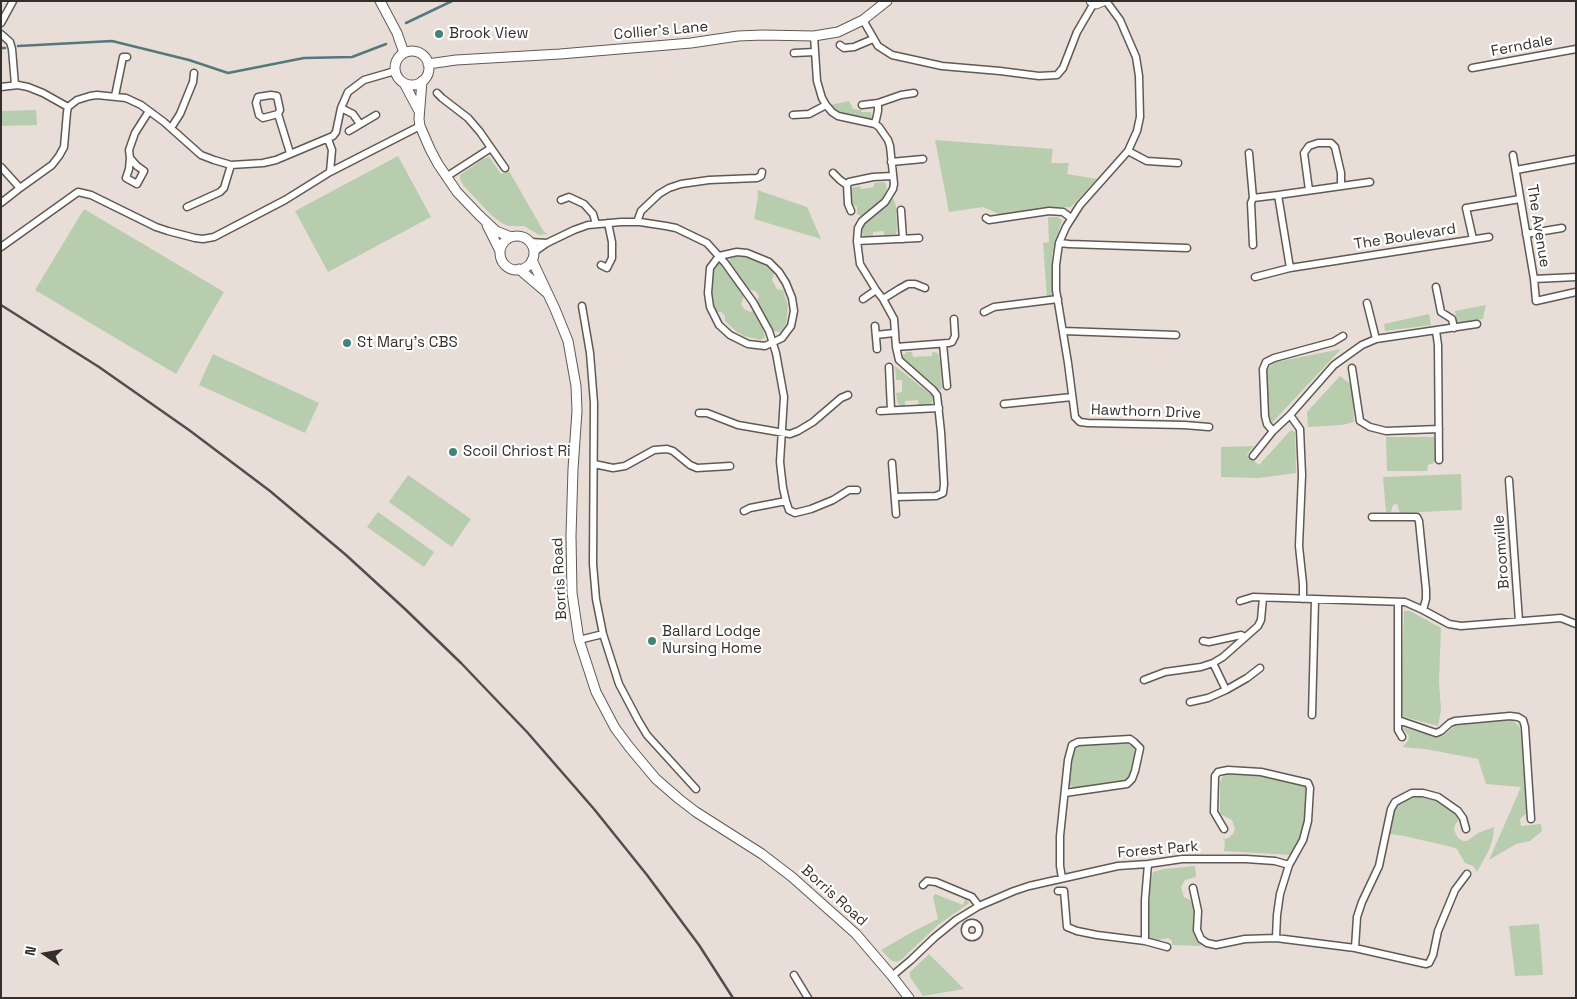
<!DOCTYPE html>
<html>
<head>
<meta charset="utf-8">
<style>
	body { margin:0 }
	#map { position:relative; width:1577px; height:999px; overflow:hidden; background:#e8ded7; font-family:"Space Grotesk",sans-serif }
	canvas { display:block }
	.frame { position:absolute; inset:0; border:2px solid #332f2c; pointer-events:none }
	.north { position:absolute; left:20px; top:929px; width:50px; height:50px; -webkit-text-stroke:4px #fff; paint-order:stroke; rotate:282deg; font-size:14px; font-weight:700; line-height:20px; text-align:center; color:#332f2c }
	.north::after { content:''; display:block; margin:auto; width:18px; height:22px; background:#332f2c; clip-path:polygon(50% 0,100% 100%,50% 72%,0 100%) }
</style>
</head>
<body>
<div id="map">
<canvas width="1577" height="999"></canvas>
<div class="frame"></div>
<div class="north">N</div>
</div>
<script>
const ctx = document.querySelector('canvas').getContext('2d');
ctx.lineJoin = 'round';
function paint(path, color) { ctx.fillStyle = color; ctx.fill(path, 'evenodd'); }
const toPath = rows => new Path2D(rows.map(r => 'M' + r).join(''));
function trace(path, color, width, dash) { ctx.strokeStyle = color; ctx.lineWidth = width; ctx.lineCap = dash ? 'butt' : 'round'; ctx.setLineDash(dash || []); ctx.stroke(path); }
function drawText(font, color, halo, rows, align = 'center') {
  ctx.font = font + ' "Space Grotesk",sans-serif'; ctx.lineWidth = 4.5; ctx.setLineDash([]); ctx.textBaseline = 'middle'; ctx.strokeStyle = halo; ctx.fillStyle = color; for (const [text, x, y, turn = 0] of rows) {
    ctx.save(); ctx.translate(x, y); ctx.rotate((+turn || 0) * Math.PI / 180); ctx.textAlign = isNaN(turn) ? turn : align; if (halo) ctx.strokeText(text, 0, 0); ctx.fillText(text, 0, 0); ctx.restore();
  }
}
paint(toPath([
	[849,101,853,109,861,110,862,112,871,112,872,119,870,120,840,113,834,110,830,105],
	[36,110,37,125,1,126,1,111],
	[935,140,1053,149,1051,163,1069,163,1067,174,1097,179,1071,207,1041,208,1001,215,983,207,949,212],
	[398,156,431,217,328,272,295,211],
	[489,157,492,161,501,174,509,171,544,232,548,234,539,235,524,226,508,226,502,223,492,216,463,185,460,179,460,175,483,159],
	[885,182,887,189,882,199,861,216,857,214,857,207,851,203,850,192,851,188,860,186,861,189,874,187,874,183],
	[757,190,807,207,821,239,754,219,758,197],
	[893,198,896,206,897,231,896,234,884,236,884,231,873,232,873,237,864,237,861,230,864,225,889,203],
	[84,209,224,292,176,374,35,290],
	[1048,217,1057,217,1062,220,1052,256,1052,293,1051,296,1047,298,1043,243,1049,242],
	[741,254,759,260,774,273,772,280,777,289,783,290,788,306,786,324,780,332,772,331,757,303,759,296,757,293,755,291,748,289,729,263,730,257],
	[718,264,721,264,744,296,741,304,744,309,750,312,753,311,763,330,765,337,761,340,744,336,737,332,725,321,725,316,721,312,717,312,715,310,710,281,713,266],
	[1486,305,1483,319,1457,323,1455,311],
	[1429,314,1431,325,1385,331,1384,324],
	[1341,349,1272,423,1268,415,1267,371,1270,366,1276,362],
	[907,352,912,352,913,357,932,356,932,352,938,353,940,362,942,388,939,391,902,359,902,356],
	[213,354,319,403,305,433,199,385],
	[895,366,933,396,933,399,931,405,919,406,918,400,905,401,905,407,899,405,897,401,896,393,902,392,902,380,896,380],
	[1340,376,1352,385,1354,422,1342,425,1308,427,1307,412],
	[1291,430,1295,432,1296,473,1259,478,1221,477,1221,447,1254,446,1247,455,1259,465],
	[1386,437,1436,437,1436,458,1434,463,1428,465,1427,471,1387,471],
	[1461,474,1462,510,1400,513,1397,504,1393,505,1391,512,1386,512,1383,477],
	[408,475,471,519,452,547,389,502],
	[378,512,434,552,424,567,367,527],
	[1404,611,1410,611,1441,628,1439,681,1441,710,1438,726,1401,716],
	[1512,720,1519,726,1521,732,1526,806,1526,814,1520,819,1521,826,1541,824,1542,831,1530,841,1516,844,1489,860,1521,787,1486,784,1478,759,1425,749,1402,747,1408,741,1409,736,1402,727,1437,737,1443,736,1456,725],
	[1127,743,1134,746,1135,755,1129,776,1125,781,1075,789,1068,784,1071,755,1075,748,1079,745,1101,745],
	[1232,773,1261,775,1306,785,1305,820,1301,837,1296,849,1291,855,1224,851,1225,841,1222,840,1228,838,1233,834,1235,829,1232,820,1220,814,1220,782,1223,776],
	[1423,796,1433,799,1454,810,1458,815,1458,821,1455,825,1454,830,1458,838,1463,841,1467,841,1478,833,1494,827,1493,838,1489,850,1477,872,1473,866,1465,863,1457,849,1452,847,1404,836,1390,834,1393,815,1395,809,1398,805,1408,798],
	[1195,866,1196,877,1185,880,1181,887,1184,897,1190,900,1194,907,1193,929,1194,934,1201,943,1201,946,1172,945,1172,941,1168,938,1155,941,1151,939,1148,936,1148,920,1149,891,1153,872,1164,869],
	[935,894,963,905,965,899,969,902,968,904,939,924,901,960,897,962,892,961,881,950,914,931,938,919,933,897],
	[1539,924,1543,975,1515,976,1509,926],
	[929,954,964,989,923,996,910,977,910,972]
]), '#b8cdad');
trace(toPath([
	[406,23,452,1],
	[18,46,112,41,189,60,228,73,304,58,352,57,386,44],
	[1,48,5,48]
]), '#55787d', 2.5);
const street = toPath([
	[1106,1,1120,20,1136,57,1139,76,1140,117,1137,131,1128,151,1080,205,1066,227,1059,243,1056,265,1056,290,1068,363,1075,417,1080,422,1088,423,1184,425,1209,427],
	[863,20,878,46,892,55,942,66,1000,71,1039,76,1057,75,1063,68,1077,32,1094,3],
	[1,23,13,1],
	[1,34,10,42,12,49,15,85],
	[814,36,817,81,822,98,826,105,832,112,838,116,875,124,879,127,888,140,890,146,894,184,893,189,885,202,862,221,858,228,857,241,860,264,876,290,883,299,894,319,896,347,899,360,933,390,937,395,941,432,944,484,943,493,936,496,895,497],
	[840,45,844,48,854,47,873,39],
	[794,53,815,52],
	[1472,68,1576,49],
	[1,87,18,85,28,87,43,93,68,107],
	[437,93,442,98,468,118,480,132,505,168],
	[115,96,123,57,127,57],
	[862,105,878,103,901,95,914,93],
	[341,108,353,114,360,124],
	[278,114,263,118,259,115,256,103,258,97,271,95,277,96,280,110,278,114,290,153],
	[793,115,809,114,826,105],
	[875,124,878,111,878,103],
	[171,128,180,114,193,82,194,73],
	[349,131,376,115],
	[328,139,332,150,330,172],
	[1128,151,1147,161,1178,163],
	[1249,153,1253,198],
	[1513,155,1534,279,1536,301,1576,292],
	[130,158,129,169,126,178,137,184,144,171,137,166,130,158,129,150,135,133,149,111],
	[891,162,923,159],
	[1,167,20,188,52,165,59,156,64,147,67,112,68,107,77,100,90,96,97,95,126,98,141,105,164,122,201,155,214,160,231,165,263,163,276,160,333,136,336,132,341,108,348,92,364,80,395,71],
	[1516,170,1576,159],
	[833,173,840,180,847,185],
	[446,177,491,148],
	[1309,190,1304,153,1309,146,1318,143,1331,143,1335,147,1341,173,1341,185],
	[1278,195,1370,182],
	[561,200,569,197,584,204,593,214,596,224],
	[1,203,20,188],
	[187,207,220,192,224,188,231,165],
	[901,210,903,239],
	[851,211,848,204,847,185,849,182,873,177,892,176],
	[986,218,989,220,1049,211,1063,212,1071,218],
	[637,222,641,211,659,194,669,188,681,184,709,180,757,178,761,176,762,172],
	[1526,234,1562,228],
	[1473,239,1466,208,1520,199],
	[857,241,919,238],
	[530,242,547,243],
	[1059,243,1069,244,1187,248],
	[1253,245,1251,203,1253,198,1278,195,1290,268],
	[1,247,78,192,91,195,156,227,168,231,195,238,203,239,214,237,285,200,330,172,420,126],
	[534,252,547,243,574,230,588,225,621,222,640,222,666,226,676,228,707,243,725,263,753,302,769,331,776,353,784,397,780,462,783,488,786,501,789,510,795,513,811,509,833,500,849,490,857,490],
	[737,252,747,253,769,262,779,272,786,283,792,298,794,311,791,326,782,338,765,346,748,344,730,335,719,325,710,307,708,293,710,268,719,256,737,252],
	[601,265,607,268,612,258,612,242,608,223],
	[1255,277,1290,268,1489,237],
	[1534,279,1576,277],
	[1436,287,1441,312,1452,319,1454,328],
	[863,299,876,290],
	[883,299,899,289,908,284,915,284,925,288],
	[1367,303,1376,339],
	[582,306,590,353,594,403,593,564,596,599,603,634,619,684,638,720,647,735,696,789],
	[984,312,994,307,1058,299],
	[875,326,877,349],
	[1063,331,1176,335],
	[1436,331,1438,345,1439,460],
	[876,335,894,333],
	[943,344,947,386],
	[896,347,949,343,952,342,955,336,954,319],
	[889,367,891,410],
	[1352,368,1360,421,1370,427,1386,431,1439,429],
	[1004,404,1072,397],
	[880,411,939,408],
	[699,413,707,413,738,425,790,434,798,431,813,422,841,398,848,395],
	[1290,415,1300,429,1302,475,1299,546,1303,584,1303,599],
	[1273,431,1267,424,1265,416,1263,369,1266,362,1274,358,1333,342,1343,336],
	[1253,456,1273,431,1290,415,1334,365,1362,345,1376,339,1477,324],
	[892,463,896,514],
	[594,464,613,468,625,466,654,450,667,449,673,451,690,465,697,468,730,466],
	[1509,480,1519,621],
	[744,511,750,508,786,501],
	[1372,517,1417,517,1419,521,1426,590,1426,599,1423,610],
	[1240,601,1253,597,1405,602,1423,610,1449,624,1461,626,1561,618,1576,624],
	[1398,602,1398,730,1402,737],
	[579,640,603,634],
	[1203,641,1209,642,1241,635,1245,637],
	[1213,663,1226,690],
	[1144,680,1165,672,1201,667,1213,663,1223,657,1258,626,1261,620,1263,598],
	[1190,702,1208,698,1226,690,1247,678,1260,668],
	[1312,715,1315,600],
	[1398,720,1436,733,1441,731,1450,723,1455,721,1510,716,1518,717,1523,720,1525,727,1531,819],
	[1224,829,1214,812,1215,776,1218,772,1228,770,1261,772,1308,783,1310,788,1308,821,1303,840,1289,865,1280,894,1277,915,1276,938],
	[1062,878,1060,866,1060,836,1068,760,1072,745,1078,742,1130,739,1134,742,1140,748,1135,771,1132,779,1127,784,1065,793],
	[923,885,927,881,936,882,972,897,979,906],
	[1193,888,1198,911,1197,930,1201,939,1207,943,1216,945,1245,939,1276,938,1355,948,1426,964,1429,963,1433,955,1438,931,1455,890,1467,874],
	[1058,891,1064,891,1067,927,1077,931,1097,935,1145,941,1145,900,1148,864],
	'965 930a7 7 0 1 1 14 0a7 7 0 1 1-14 0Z',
	[1145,941,1167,947],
	[1355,948,1357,917,1362,902,1379,866,1391,809,1395,802,1412,793,1423,793,1438,797,1458,811,1463,818,1466,829],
	[794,975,808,998],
	[892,976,911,960,934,938,956,920,979,906,1014,891,1029,886,1118,866,1148,864,1182,859,1246,859,1275,861,1289,865]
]);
const secondary = toPath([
	[380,1,397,33,404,53],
	[1091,1,1096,4,1103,1],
	'395 68a17 17 0 1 1 34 0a17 17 0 1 1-34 0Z',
	[428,64,456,60,560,54,691,43,738,36,763,35,814,36,838,32,863,20,887,1],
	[422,81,419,119,420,126,430,149,438,164,457,192,479,215,496,231,511,237],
	[404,83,419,111],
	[487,225,500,251],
	'500 253a17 17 0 1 1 34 0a17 17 0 1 1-34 0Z',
	[532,260,555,309,568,341,576,386,577,411,573,469,571,536,572,593,579,640,596,692,615,728,630,748,656,779,679,799,696,812,762,854,792,877,856,934,892,976,909,998],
	[519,269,546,292]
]);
trace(street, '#615953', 9);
trace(secondary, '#615953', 11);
trace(street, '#fff', 6);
trace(secondary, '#fff', 9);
trace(toPath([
	[1,305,99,367,189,430,270,491,346,555,405,609,461,663,527,732,594,809,647,875,699,945,733,998]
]), '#534e4a', 2.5);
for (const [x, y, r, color] of [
	[439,34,5,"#418579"],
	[347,343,5,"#418579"],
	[453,452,5,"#418579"],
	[652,641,5,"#418579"]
]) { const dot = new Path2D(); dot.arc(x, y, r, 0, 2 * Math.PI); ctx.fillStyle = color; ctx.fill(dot); trace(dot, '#fff', 2); }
drawText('15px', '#332f2c', '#fff', [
	["Collier's Lane",661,31,-5],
	["Ferndale",1522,46,-11],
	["The Avenue",1538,226,81],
	["The Boulevard",1405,237,-9],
	["Hawthorn Drive",1146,412,2],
	["Broomville",1502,552,-94],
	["Borris Road",560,579,-93],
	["Forest Park",1158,850,-5],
	["Borris Road",834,896,42]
]);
drawText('15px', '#332f2c', '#fff', [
	["Brook View",449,34],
	["St Mary's CBS",357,343],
	["Scoil Chriost Ri",463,452],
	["Ballard Lodge",662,632],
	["Nursing Home",662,649]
], 'left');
</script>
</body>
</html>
